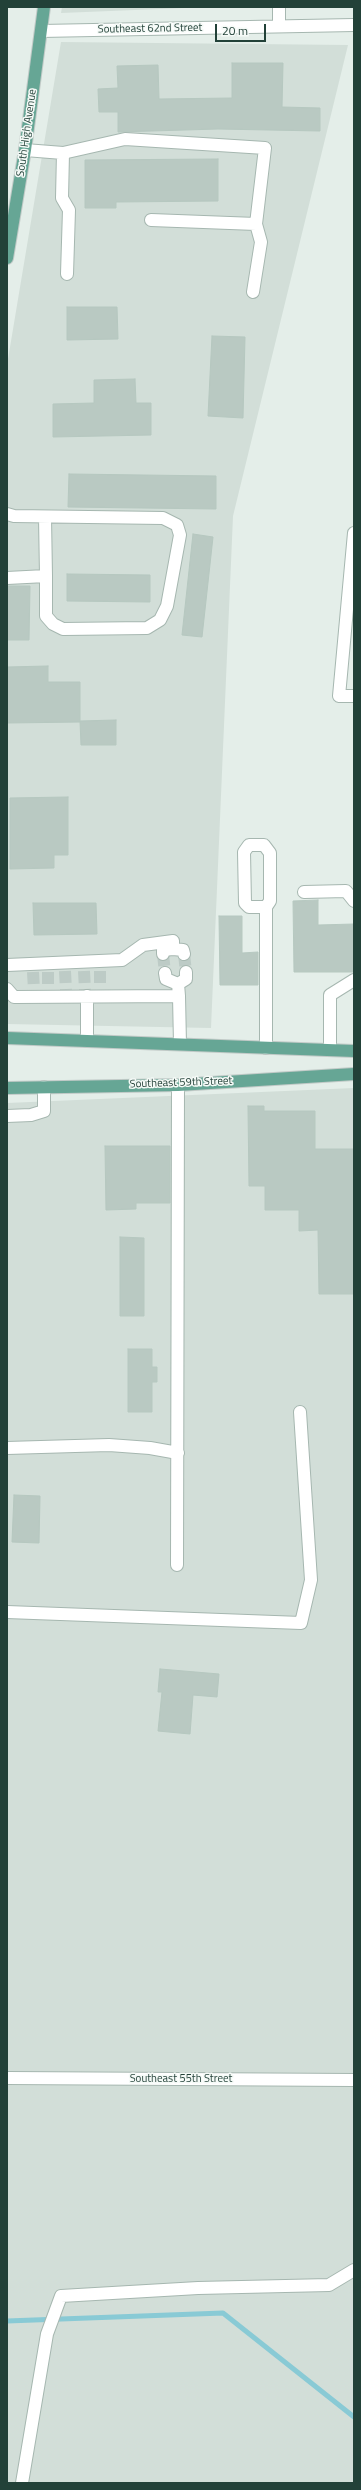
<!DOCTYPE html>
<html>
<head>
<meta charset="utf-8">
<style>
	body { margin:0 }
	#map { position:relative; width:361px; height:2490px; overflow:hidden; background:#e4eee9; font-family:"Titillium Web",sans-serif }
	canvas { display:block }
	.frame { position:absolute; inset:0; border:8px solid #224138; pointer-events:none }
	.scale { position:absolute; left:215px; top:24px; width:51px; height:18px; box-sizing:border-box; border:2px solid #224138; border-top:0; padding-left:5px; font-size:12px; line-height:14px; white-space:nowrap; color:#224138; -webkit-text-stroke:3px #f5faf7; paint-order:stroke }
</style>
</head>
<body>
<div id="map">
<canvas width="361" height="2490"></canvas>
<div class="frame"></div>
<div class="scale">20 m</div>
</div>
<script>
const ctx = document.querySelector('canvas').getContext('2d');
ctx.lineJoin = 'round';
function paint(path, color) { ctx.fillStyle = color; ctx.fill(path, 'evenodd'); }
const toPath = rows => new Path2D(rows.map(r => 'M' + r).join(''));
function trace(path, color, width, dash) { ctx.strokeStyle = color; ctx.lineWidth = width; ctx.lineCap = dash ? 'butt' : 'round'; ctx.setLineDash(dash || []); ctx.stroke(path); }
function drawText(font, color, halo, rows, align = 'center') {
  ctx.font = font + ' "Titillium Web",sans-serif'; ctx.lineWidth = 3; ctx.setLineDash([]); ctx.textBaseline = 'middle'; ctx.strokeStyle = halo; ctx.fillStyle = color; for (const [text, x, y, turn = 0] of rows) {
    ctx.save(); ctx.translate(x, y); ctx.rotate((+turn || 0) * Math.PI / 180); ctx.textAlign = isNaN(turn) ? turn : align; if (halo) ctx.strokeText(text, 0, 0); ctx.fillText(text, 0, 0); ctx.restore();
  }
}
paint(toPath([
	[62,7,209,7,61,13],
	[61,42,348,45,233,516,211,1028,7,1024,7,365],
	[354,1088,354,2483,7,2483,7,1103]
]), '#d2ded8');
trace(toPath([
	[7,2321,223,2313,354,2417]
]), '#89cad5', 5);
const building = toPath([
	[232,63,283,63,282,107,320,108,320,131,218,129,118,132,118,112,99,112,98,89,118,88,117,66,158,65,159,99,232,98,232,63],
	[218,159,218,201,116,202,116,208,85,208,85,160,218,159],
	[67,307,117,307,118,339,67,340,67,307],
	[212,336,245,337,243,418,208,416,212,336],
	[135,379,136,403,151,403,151,435,53,437,53,404,94,403,94,380,135,379],
	[69,474,216,476,216,509,68,507,69,474],
	[193,534,213,537,202,637,182,635,193,534],
	[67,574,150,575,150,602,67,601,67,574],
	[7,586,30,586,29,640,7,640,7,586],
	[48,666,48,682,80,682,80,722,7,723,7,667,48,666],
	[116,720,116,745,81,745,80,721,116,720],
	[68,797,68,855,54,855,54,868,10,869,10,798,68,797],
	[318,900,318,925,354,924,354,972,294,972,293,901,318,900],
	[33,903,96,903,97,934,34,935,33,903],
	[219,916,242,916,242,953,258,952,258,985,220,985,219,916],
	[248,1106,264,1106,264,1111,315,1111,315,1149,354,1149,354,1294,319,1294,318,1230,299,1231,299,1210,265,1210,265,1186,249,1186,248,1106],
	[105,1146,170,1146,170,1203,136,1203,136,1209,106,1210,105,1146],
	[120,1237,144,1238,144,1316,120,1316,120,1237],
	[128,1349,152,1349,152,1367,157,1367,157,1382,152,1382,152,1412,128,1412,128,1349],
	[14,1495,40,1496,39,1543,12,1542,14,1495],
	[160,1669,219,1674,217,1697,193,1695,190,1734,158,1731,162,1692,158,1692,160,1669]
]);
paint(building, '#b9c9c2');
trace(building, '#b6c8c0', 1);
trace(toPath([
	[163,954,165,973],
	[184,954,186,972],
	[65,971,66,990],
	[84,971,85,990],
	[100,971,100,989],
	[33,972,34,990],
	[48,972,48,990]
]), '#bdcbc6', 12, [12, 6]);
const minor = toPath([
	[279,7,279,26],
	[41,31,354,25],
	[25,150,63,153,62,198,69,210,67,274],
	[63,153,125,139,265,148,256,224,151,220],
	[253,292,261,242,256,224],
	[7,514,14,516,163,518,177,525,180,535,167,606,160,620,147,628,63,629,53,624,46,616,46,576,7,578],
	[45,517,46,576],
	[354,533,339,696,354,696],
	[304,892,346,891,354,901],
	[266,907,249,907,245,903,244,852,249,845,264,845,270,853,270,901,266,907,266,1048],
	[163,954,163,950,173,949,183,950,184,954],
	[7,965,122,960,143,945,173,941,173,949],
	[165,973,166,979,178,984],
	[7,989,14,997,179,996,180,1044],
	[179,996,178,984,186,979,186,972],
	[87,1041,87,996],
	[330,1050,330,995,354,980],
	[7,1116,31,1115,44,1111,44,1087],
	[7,1448,109,1445,150,1448,178,1453],
	[177,1565,178,1085],
	[7,1612,301,1623,311,1580,300,1412],
	[7,2078,354,2080],
	[22,2483,47,2334,61,2296,198,2288,329,2285,354,2270]
]);
const major = toPath([
	[7,258,25,150,44,7],
	[7,1038,354,1051],
	[7,1088,178,1085,354,1074]
]);
trace(minor, '#a6b7b0', 14);
trace(major, '#c1cac7', 14);
trace(minor, '#fff', 12);
trace(major, '#66a695', 12);
drawText('11px', '#224138', '#f5faf7', [
	["Southeast 62nd Street",150,29,-1],
	["South High Avenue",27,133,-82],
	["Southeast 59th Street",181,1083,-2],
	["Southeast 55th Street",181,2079]
]);
</script>
</body>
</html>
